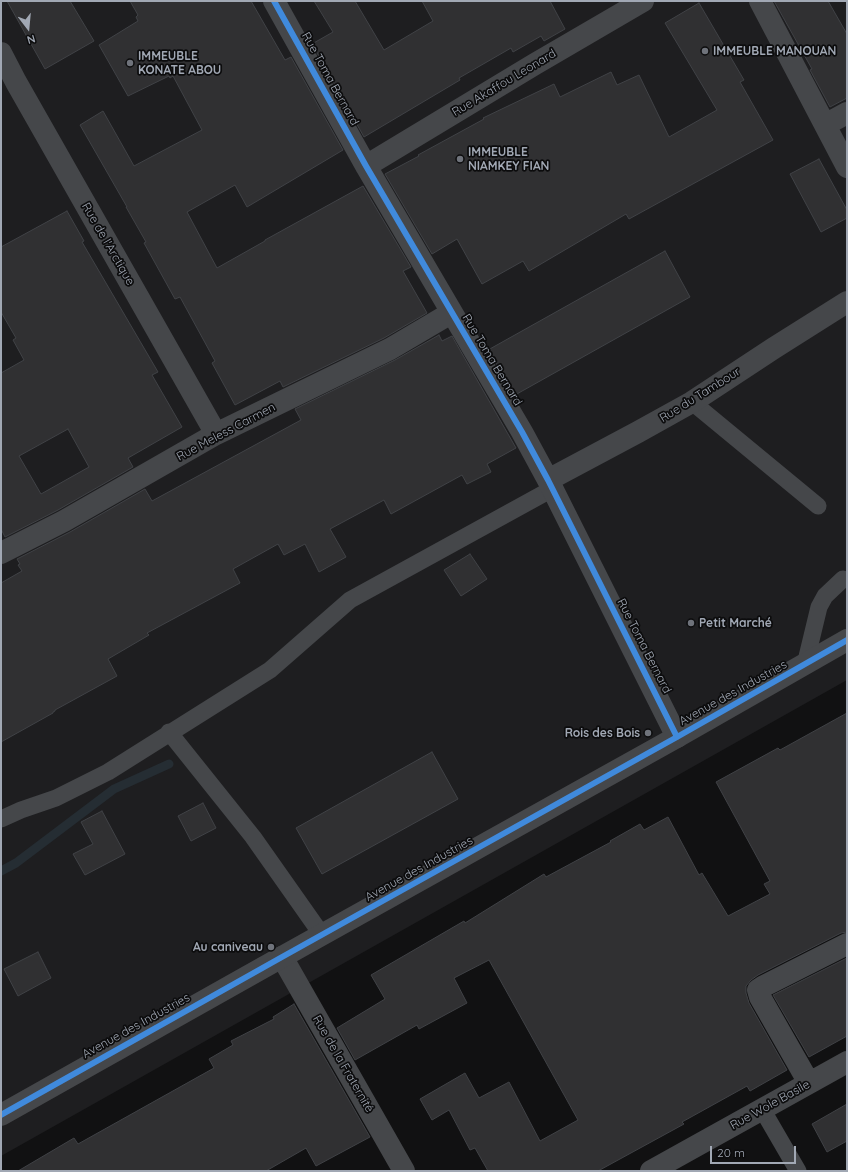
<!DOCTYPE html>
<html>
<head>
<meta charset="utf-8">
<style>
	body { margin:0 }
	#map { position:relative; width:848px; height:1172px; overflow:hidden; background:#111112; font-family:Quicksand,sans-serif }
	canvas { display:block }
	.frame { position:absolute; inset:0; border:2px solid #a1a8b4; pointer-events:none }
	.north { position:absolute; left:8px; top:8px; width:40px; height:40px; -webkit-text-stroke:3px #0c0c0d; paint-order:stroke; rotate:164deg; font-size:11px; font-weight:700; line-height:16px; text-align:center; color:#a1a8b4 }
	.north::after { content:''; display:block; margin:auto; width:14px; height:18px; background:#a1a8b4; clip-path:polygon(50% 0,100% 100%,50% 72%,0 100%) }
	.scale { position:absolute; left:710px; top:1146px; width:86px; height:18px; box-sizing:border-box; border:2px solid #a1a8b4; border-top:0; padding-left:5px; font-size:12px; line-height:14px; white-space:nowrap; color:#a1a8b4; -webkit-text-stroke:3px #0c0c0d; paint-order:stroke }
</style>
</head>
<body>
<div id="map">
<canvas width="848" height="1172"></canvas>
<div class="frame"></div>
<div class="north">N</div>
<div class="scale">20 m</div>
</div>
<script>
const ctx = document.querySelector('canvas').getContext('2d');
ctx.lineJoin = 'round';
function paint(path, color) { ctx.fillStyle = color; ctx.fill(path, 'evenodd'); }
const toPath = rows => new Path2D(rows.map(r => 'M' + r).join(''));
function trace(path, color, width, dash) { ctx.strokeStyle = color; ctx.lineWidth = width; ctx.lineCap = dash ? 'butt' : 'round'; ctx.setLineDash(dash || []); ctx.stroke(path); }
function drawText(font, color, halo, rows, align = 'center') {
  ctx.font = font + ' Quicksand,sans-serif'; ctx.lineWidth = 3.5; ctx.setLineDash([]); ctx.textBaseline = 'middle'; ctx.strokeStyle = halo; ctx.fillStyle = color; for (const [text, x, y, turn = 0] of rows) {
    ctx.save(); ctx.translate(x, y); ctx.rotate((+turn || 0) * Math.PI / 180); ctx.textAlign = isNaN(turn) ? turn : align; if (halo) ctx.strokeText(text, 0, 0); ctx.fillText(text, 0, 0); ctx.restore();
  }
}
paint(toPath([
	[1,1,847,1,847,680,1,1156]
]), '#1e1e20');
trace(toPath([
	[1,871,16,863,114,789,169,764]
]), '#252d33', 9);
const building = toPath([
	[7,1,70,1,94,41,45,69,7,1],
	[130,1,251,1,285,60,291,57,343,150,247,207,235,185,187,212,217,268,265,241,265,240,363,186,411,267,403,271,427,313,384,338,283,387,280,381,235,405,212,363,215,361,180,297,175,299,144,243,146,242,126,207,127,207,80,125,103,111,134,166,202,130,173,76,170,78,169,76,128,96,99,45,138,21,136,17,138,15,130,1],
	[314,1,355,1,384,50,433,21,422,1,550,1,565,29,544,41,541,36,513,52,511,48,459,78,460,80,364,137,312,44,333,32,314,1],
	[774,1,828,1,847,34,847,98,830,107,810,70,812,69,774,1],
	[699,3,744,80,740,82,773,140,629,219,626,214,529,271,523,261,482,284,457,239,432,254,385,174,419,156,418,155,484,119,483,118,554,84,560,97,611,72,617,85,639,75,669,137,717,110,665,23,699,3],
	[819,159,847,210,847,218,821,232,790,174,819,159],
	[67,211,84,241,82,242,158,372,152,375,182,427,128,458,133,467,58,510,5,537,1,529,1,373,24,360,13,340,16,338,1,312,1,247,67,211],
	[68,429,89,467,41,494,19,456,68,429],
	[665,251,690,297,515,395,488,350,665,251],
	[439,335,442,341,452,336,516,448,487,464,491,472,467,484,462,475,391,514,384,500,330,529,346,557,319,572,305,544,284,555,278,544,233,569,240,583,147,633,149,635,108,659,117,676,55,710,55,711,53,712,53,713,1,742,1,583,22,571,18,565,20,564,17,559,70,532,145,489,152,501,301,420,295,409,395,360,439,335],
	[470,554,487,579,461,596,444,570,470,554],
	[847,713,847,932,841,933,758,975,751,980,746,986,746,993,749,1003,787,1070,750,1091,747,1086,682,1122,684,1124,598,1171,488,1171,475,1148,470,1150,449,1110,432,1120,420,1099,465,1073,479,1098,509,1082,540,1141,578,1120,489,960,454,978,467,1003,419,1029,417,1025,355,1060,337,1028,385,999,371,975,464,921,465,923,544,874,546,877,611,842,610,841,640,824,644,830,668,817,699,875,702,873,728,916,770,894,764,884,770,881,716,782,778,748,780,750,847,713],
	[432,752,458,799,322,874,296,828,432,752],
	[203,803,216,828,191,841,178,816,203,803],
	[102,811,125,854,85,875,73,854,93,844,81,822,102,811],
	[38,952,51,978,18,996,4,969,38,952],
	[847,958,847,1036,809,1057,773,995,847,958],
	[294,1004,370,1137,316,1166,306,1148,266,1171,18,1171,74,1138,78,1144,214,1068,209,1059,233,1045,231,1041,274,1019,273,1017,294,1004],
	[847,1104,847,1141,827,1152,812,1124,847,1104]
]);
paint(building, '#303032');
trace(building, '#404246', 1);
trace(toPath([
	[692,402,818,506],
	[805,665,819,607,825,596,843,579],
	[169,732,253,837,322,935],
	[1,819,21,810,56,798,108,772,270,670,350,600,552,489],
	[762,1109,798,1171]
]), '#45474a', 17);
trace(toPath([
	[274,1,366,166,522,432,548,480,677,737],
	[760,1,847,167],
	[1,53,16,82,216,434],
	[825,125,847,113],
	[366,166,535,64,643,1],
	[548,480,638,432,692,402,774,348,847,302],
	[1,553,64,521,216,434,390,349,451,313],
	[282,957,404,1171],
	[809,1083,760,997,758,990,764,986,847,944],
	[651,1171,847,1062]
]), '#45474a', 22);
trace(toPath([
	[1,1115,282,957,677,737,847,640]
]), '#45474a', 22);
trace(toPath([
	[274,1,366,166,522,432,548,480,677,737],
	[1,1115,282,957,677,737,847,640]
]), '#408adc', 6);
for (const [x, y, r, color] of [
	[705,51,4,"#6f737b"],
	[130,63,4,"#6f737b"],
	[460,159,4,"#6f737b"],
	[691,623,4,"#6f737b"],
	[648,733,4,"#6f737b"],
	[271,947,4,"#6f737b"]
]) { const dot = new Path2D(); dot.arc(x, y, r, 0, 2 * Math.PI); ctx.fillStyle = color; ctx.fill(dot); trace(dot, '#0c0c0d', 1.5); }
drawText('bold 12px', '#a1a8b4', '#0c0c0d', [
	["IMMEUBLE MANOUAN",713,51],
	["IMMEUBLE",138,56],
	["KONATE ABOU",138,70],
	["IMMEUBLE",468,152],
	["NIAMKEY FIAN",468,166],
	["Petit Marché",699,623],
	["Rois des Bois",640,733,"right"],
	["Au caniveau",263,947,"right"]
], 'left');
drawText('12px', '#a1a8b4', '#0c0c0d', [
	["Rue Toma Bernard",330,79,61],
	["Rue Akaffou Leonard",504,83,-31],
	["Rue de l'Arctique",108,244,60],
	["Rue Toma Bernard",492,360,59],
	["Rue du Tambour",700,395,-32],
	["Rue Meless Carmen",226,432,-28],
	["Rue Toma Bernard",644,646,63],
	["Avenue des Industries",733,693,-29],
	["Avenue des Industries",419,869,-29],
	["Avenue des Industries",136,1026,-29],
	["Rue de la Fraternité",343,1064,60],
	["Rue Wole Basile",770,1105,-29]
]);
</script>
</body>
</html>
